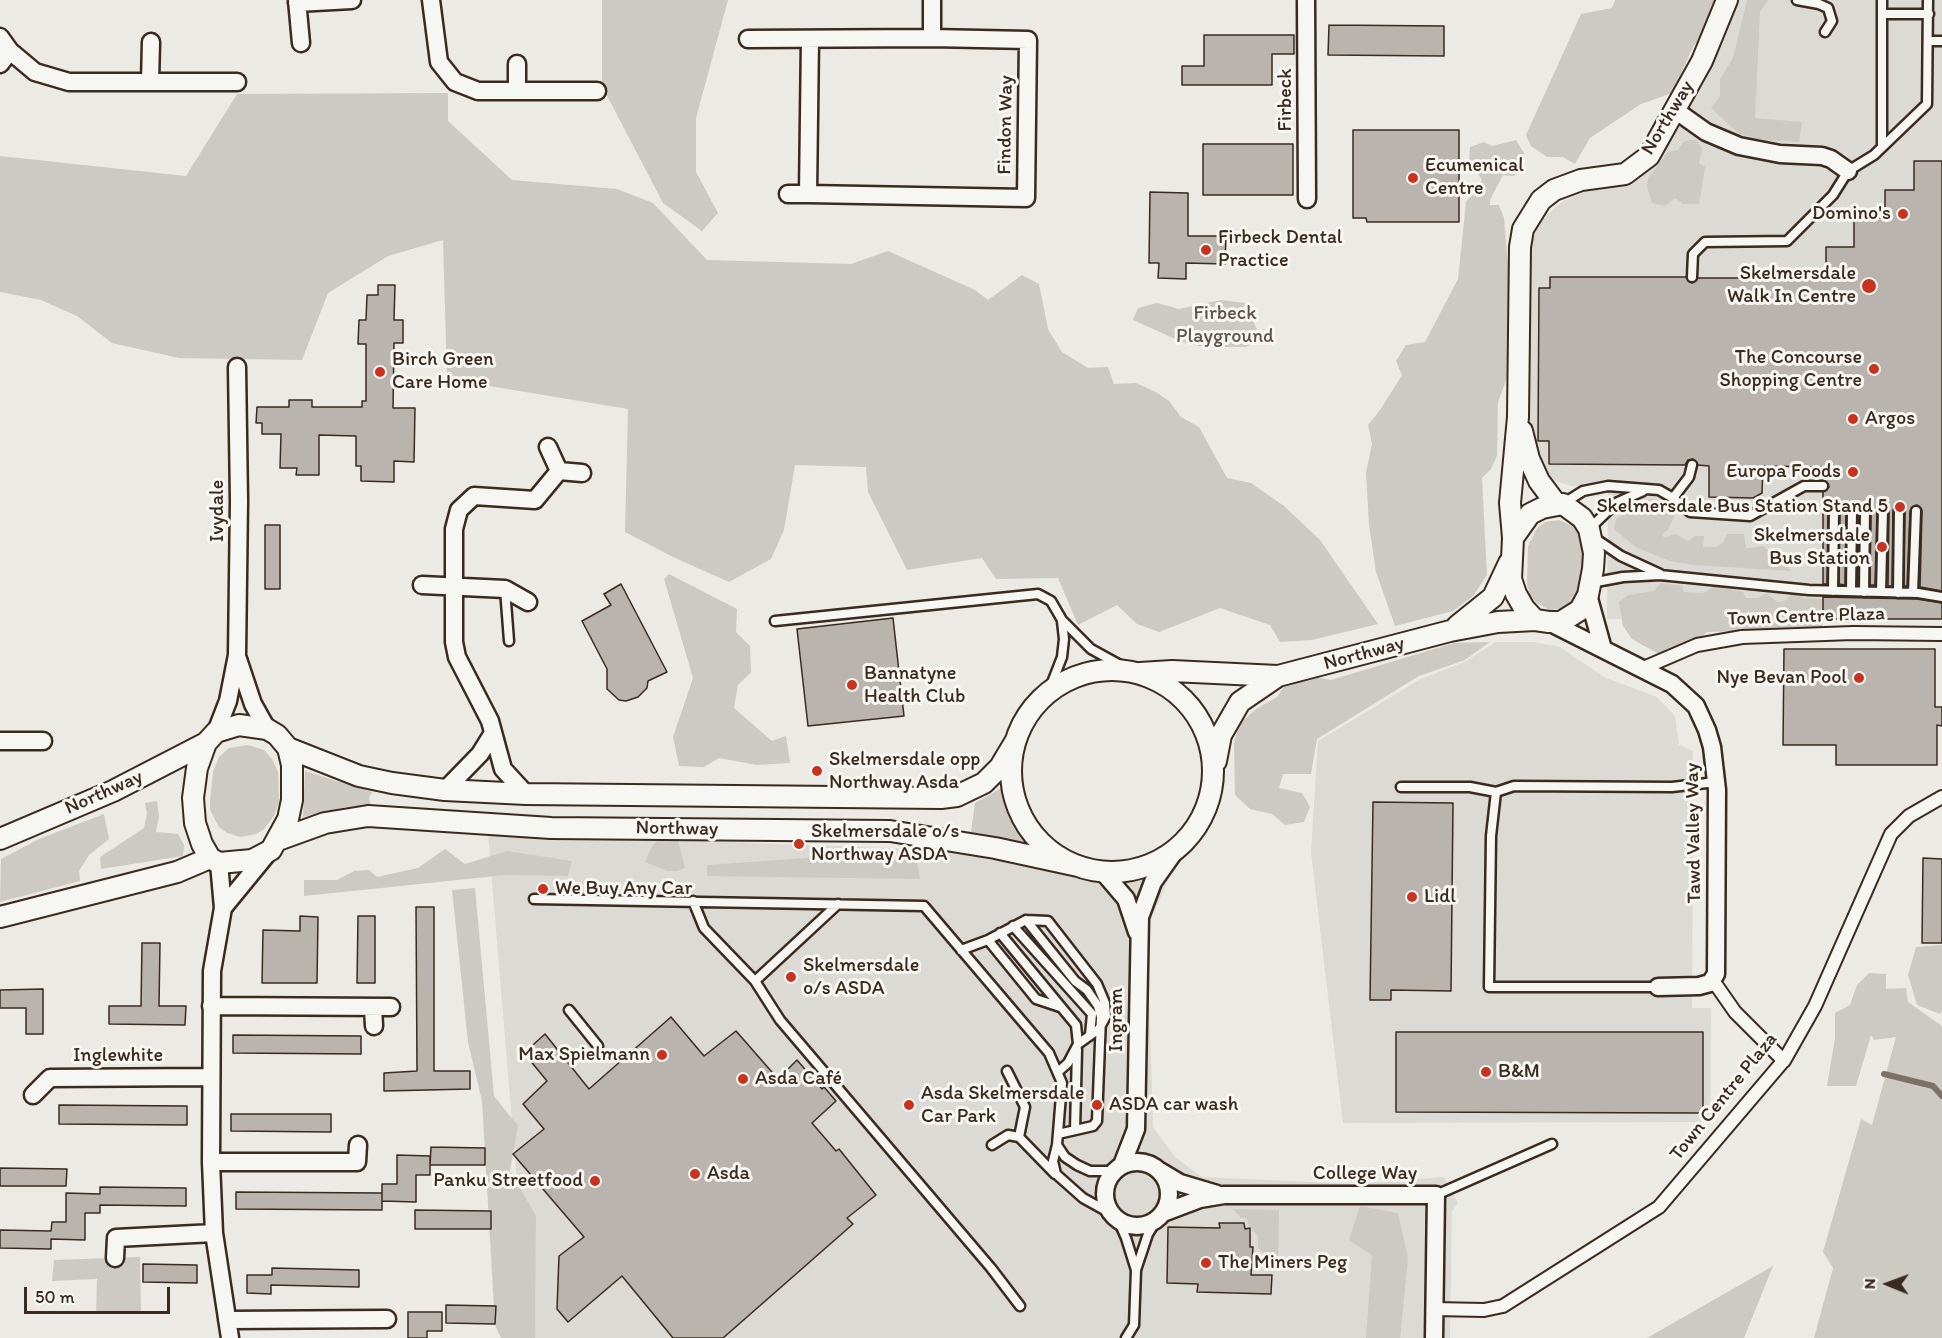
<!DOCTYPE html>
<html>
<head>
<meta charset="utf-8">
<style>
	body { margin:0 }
	#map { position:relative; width:1942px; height:1338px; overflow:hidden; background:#ebeae5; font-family:Itim,sans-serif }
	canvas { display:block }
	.north { position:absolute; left:1858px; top:1254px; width:60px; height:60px; -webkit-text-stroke:4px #f6f6f2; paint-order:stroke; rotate:271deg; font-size:16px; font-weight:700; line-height:24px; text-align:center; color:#3b2a1e }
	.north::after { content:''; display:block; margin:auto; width:21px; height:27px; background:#3b2a1e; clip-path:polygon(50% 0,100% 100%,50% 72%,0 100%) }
	.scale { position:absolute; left:24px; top:1287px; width:146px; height:27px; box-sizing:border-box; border:3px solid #3b2a1e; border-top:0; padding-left:8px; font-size:18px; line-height:21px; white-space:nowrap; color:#3b2a1e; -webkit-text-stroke:4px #f6f6f2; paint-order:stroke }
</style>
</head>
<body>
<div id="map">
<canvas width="1942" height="1338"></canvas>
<div class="north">N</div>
<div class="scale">50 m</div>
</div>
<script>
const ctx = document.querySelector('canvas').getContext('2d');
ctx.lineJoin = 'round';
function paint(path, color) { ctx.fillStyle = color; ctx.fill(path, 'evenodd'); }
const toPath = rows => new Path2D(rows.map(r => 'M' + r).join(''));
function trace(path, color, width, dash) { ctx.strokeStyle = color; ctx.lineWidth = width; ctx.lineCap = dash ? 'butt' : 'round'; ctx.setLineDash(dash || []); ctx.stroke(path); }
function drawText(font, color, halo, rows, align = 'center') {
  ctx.font = font + ' Itim,sans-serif'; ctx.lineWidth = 6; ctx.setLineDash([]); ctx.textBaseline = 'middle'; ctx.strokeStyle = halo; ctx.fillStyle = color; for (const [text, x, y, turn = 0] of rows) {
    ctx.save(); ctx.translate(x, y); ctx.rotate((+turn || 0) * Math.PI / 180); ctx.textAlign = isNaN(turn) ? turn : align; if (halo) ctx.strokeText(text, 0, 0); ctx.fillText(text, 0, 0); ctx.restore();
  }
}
paint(toPath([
	[1736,0,1942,0,1942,619,1607,619,1608,487,1571,486,1552,480,1543,473,1528,441,1529,264,1531,246,1536,231,1543,219,1563,201,1589,190,1632,184,1656,165,1701,84],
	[1496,642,1533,642,1560,647,1606,678,1657,697,1675,716,1679,745,1693,751,1692,1008,1711,1008,1710,1122,1343,1123,1311,852,1318,741,1419,680,1466,661],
	[488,833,943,850,1023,866,1169,878,1147,928,1153,1127,1175,1157,1202,1177,1355,1184,1444,1177,1458,1203,1452,1211,1450,1338,530,1338]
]), '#dcdad4');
paint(toPath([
	[602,0,728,0,696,118,696,172,718,213,702,231,663,203,602,86],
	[1615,0,1717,0,1704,33,1693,47,1672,93,1641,104,1590,138,1575,164,1563,157,1547,157,1531,146,1526,135,1581,14,1612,8],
	[1747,0,1768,0,1760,12,1755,118,1802,122,1799,142,1763,140,1739,134,1711,108,1720,96,1720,79,1733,58],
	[448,93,448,121,512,180,617,189,653,203,707,260,851,264,888,251,975,290,988,300,1022,275,1039,284,1048,329,1062,352,1088,368,1108,367,1114,384,1136,383,1156,392,1169,401,1181,417,1199,427,1227,478,1251,483,1284,506,1320,540,1378,624,1312,640,1280,642,1270,625,1220,608,1159,632,1137,624,1117,605,1078,625,1058,578,996,579,982,558,907,570,868,492,866,467,795,465,784,530,771,559,729,582,673,557,625,532,628,409,447,379,443,240,388,256,328,293,302,360,179,358,112,343,77,316,41,300,0,292,0,156,186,176,237,94],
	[1516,140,1524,153,1524,169,1514,176,1503,175,1490,200,1490,205,1499,205,1504,218,1509,276,1513,286,1509,301,1508,375,1498,402,1497,456,1491,469,1482,478,1487,575,1473,596,1453,611,1395,626,1376,572,1369,525,1366,472,1372,444,1368,425,1380,410,1402,375,1396,361,1406,345,1425,342,1458,279,1466,202,1482,180,1469,160,1470,147,1484,142,1492,146],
	[1690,140,1696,140,1702,149,1699,163,1705,167,1699,204,1683,204,1675,198,1665,206,1652,203,1647,187,1648,178,1668,152,1678,150,1683,142],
	[1221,300,1245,303,1262,341,1245,347,1204,347,1182,342,1133,320,1138,308,1157,303,1179,309],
	[1650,499,1664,501,1675,515,1668,530,1662,534,1664,538,1675,534,1688,541,1695,536,1704,536,1703,547,1717,547,1723,543,1727,534,1744,534,1746,548,1763,546,1791,571,1695,565,1670,561,1637,548,1614,529,1616,519,1630,510,1646,507],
	[1559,520,1572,526,1580,537,1583,551,1581,582,1579,592,1571,603,1559,609,1550,610,1538,604,1530,595,1527,584,1528,546,1537,528,1545,522],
	[669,574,737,609,736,632,750,646,751,672,738,685,734,708,772,741,786,736,790,763,757,765,719,758,704,767,679,766,673,737,693,678,664,579],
	[1661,583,1682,586,1684,592,1704,593,1714,586,1743,592,1746,598,1758,598,1766,593,1777,602,1785,601,1794,591,1802,593,1803,598,1826,599,1823,624,1817,633,1805,638,1745,631,1707,632,1690,645,1670,655,1657,653,1632,639,1623,626,1619,602,1628,595,1654,591],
	[1490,642,1465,660,1419,676,1317,739,1311,774,1283,774,1279,788,1302,793,1310,807,1304,822,1285,825,1272,814,1250,809,1235,795,1234,744,1239,724,1256,709,1277,697,1285,685,1316,677,1331,680,1454,643],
	[248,745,264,750,272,759,278,772,279,802,274,816,263,830,256,834,240,837,227,833,219,827,210,810,210,801,213,772,219,757,229,748],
	[305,771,372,792,369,798,371,805,346,807,303,817],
	[1003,787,1014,818,1029,844,971,832,975,803],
	[157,801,159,816,156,832,178,834,184,845,183,856,101,869,100,857,144,828,147,813,145,803],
	[104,814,109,839,89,855,79,871,80,881,0,902,1,859,39,839],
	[662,836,677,836,685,868,677,871,668,871,645,862,652,846],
	[445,849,465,864,507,851,572,861,568,876,506,875,304,896,304,880,337,880,354,871,369,870,377,877,418,868],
	[828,852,872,853,880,861,917,859,920,879,707,876,707,865,806,858],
	[475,888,494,1096,518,1126,510,1171,536,1216,535,1338,501,1338,495,1325,482,1101,468,1042,452,890],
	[1942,945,1942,1011,1940,1014,1917,1005,1908,975,1916,947],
	[1869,973,1886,974,1886,989,1906,988,1908,1002,1942,1026,1942,1338,1814,1338,1833,1268,1823,1252,1861,1119,1872,1125,1896,1037,1874,1040,1871,1035,1856,1086,1827,1086,1835,1038,1835,1013,1850,1005,1857,985],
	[1360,1206,1398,1213,1408,1258,1400,1338,1366,1338,1372,1255,1349,1240],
	[1233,1209,1279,1210,1278,1262,1272,1262,1258,1247,1258,1236,1248,1224,1247,1218,1241,1218],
	[140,1257,141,1312,96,1312,97,1279,52,1281,54,1260],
	[1773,1266,1744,1338,1647,1338]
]), '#cdcac4');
trace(toPath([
	[1884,1074,1933,1086,1942,1096]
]), '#7c7167', 6);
const building = toPath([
	[1329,25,1444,26,1444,56,1328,55,1329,25],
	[1204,35,1294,35,1294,54,1272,54,1272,85,1182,85,1182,66,1204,66,1204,35],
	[1353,130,1459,130,1459,222,1367,222,1366,218,1353,218,1353,130],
	[1203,144,1293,144,1293,195,1203,195,1203,144],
	[1914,161,1942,161,1942,591,1920,587,1922,511,1917,505,1910,511,1907,586,1904,586,1905,510,1900,504,1893,510,1892,586,1888,586,1889,510,1884,504,1877,510,1875,585,1870,585,1871,512,1866,506,1859,512,1857,585,1858,511,1853,505,1846,511,1845,585,1839,584,1840,510,1835,505,1828,508,1827,584,1823,584,1823,492,1829,487,1823,480,1823,467,1763,466,1762,493,1753,498,1709,497,1709,466,1698,465,1693,459,1688,460,1685,465,1549,464,1549,441,1538,441,1539,288,1550,288,1550,277,1686,277,1692,283,1698,278,1826,278,1826,247,1854,247,1854,218,1885,218,1885,190,1914,190,1914,161],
	[1150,192,1188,193,1188,236,1226,236,1225,264,1186,263,1186,279,1158,278,1159,263,1149,263,1150,192],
	[378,285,395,285,394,320,403,320,403,343,394,343,393,408,415,408,414,462,394,461,394,482,361,481,361,466,356,466,356,436,319,435,319,475,296,475,297,468,280,468,281,434,262,434,262,423,256,423,257,407,289,407,289,400,312,400,312,407,362,407,362,401,366,401,366,344,358,344,359,320,366,320,367,295,378,295,378,285],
	[265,525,280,525,280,589,265,589,265,525],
	[621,584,667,672,648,681,647,688,638,697,626,701,619,700,607,689,607,669,582,621,611,605,604,594,621,584],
	[1823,597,1917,599,1942,603,1942,619,1823,619,1823,597],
	[893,618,904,716,808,726,797,629,893,618],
	[1784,649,1935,649,1935,707,1942,707,1942,726,1937,725,1937,765,1836,765,1836,745,1783,745,1784,649],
	[1373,802,1453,803,1451,991,1391,990,1391,1000,1370,1000,1373,802],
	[1923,858,1942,859,1942,943,1922,943,1923,858],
	[416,907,434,907,434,1071,470,1071,470,1089,384,1091,384,1073,417,1071,416,907],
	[300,916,318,917,317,983,262,983,263,930,300,931,300,916],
	[358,916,375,916,375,983,357,983,358,916],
	[142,943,160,943,159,1006,186,1006,185,1025,109,1024,109,1006,141,1006,142,943],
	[43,989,43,1034,26,1034,26,1008,0,1008,0,990,43,989],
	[671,1017,704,1056,736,1031,778,1079,797,1060,822,1089,824,1087,836,1101,812,1123,836,1151,839,1149,876,1195,847,1218,853,1224,723,1338,673,1338,622,1276,568,1322,557,1309,559,1256,584,1237,513,1154,544,1129,523,1104,547,1081,524,1053,545,1034,589,1089,671,1017],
	[1396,1032,1703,1032,1703,1113,1396,1112,1396,1032],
	[233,1035,361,1036,361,1054,233,1053,233,1035],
	[59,1105,187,1106,187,1125,59,1124,59,1105],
	[231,1114,331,1114,331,1132,231,1131,231,1114],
	[431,1147,485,1148,485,1165,430,1165,431,1147],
	[397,1155,430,1156,430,1175,416,1175,416,1202,382,1201,382,1184,397,1184,397,1155],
	[0,1168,67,1169,66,1186,0,1186,0,1168],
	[100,1187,186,1188,186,1206,100,1205,100,1213,85,1213,85,1240,51,1239,51,1249,0,1248,0,1230,51,1231,52,1222,66,1222,66,1193,100,1194,100,1187],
	[236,1192,382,1193,382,1210,236,1209,236,1192],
	[415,1210,491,1211,491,1229,415,1229,415,1210],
	[1219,1223,1244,1223,1245,1229,1250,1228,1250,1247,1253,1247,1251,1275,1272,1275,1271,1294,1197,1292,1198,1284,1167,1283,1168,1227,1220,1228,1219,1223],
	[143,1264,197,1265,197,1283,143,1282,143,1264],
	[272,1268,359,1270,359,1287,271,1285,271,1294,247,1293,247,1275,272,1275,272,1268],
	[446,1305,496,1306,495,1324,446,1323,446,1305],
	[408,1312,442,1312,442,1331,427,1331,427,1338,408,1338,408,1312]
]);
paint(building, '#bab4ae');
trace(building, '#3b2a1e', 1.5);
const service = toPath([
	[1797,0,1819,4,1828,8,1832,21,1825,32],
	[1882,14,1929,14],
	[1928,41,1942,41],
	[1882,147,1882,0],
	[1692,277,1693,254,1705,242,1787,241,1833,195,1848,171,1874,155,1927,104,1928,0],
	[1673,498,1689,477,1692,465],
	[1564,503,1583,491,1608,486,1659,490,1673,498,1690,512,1750,516,1804,486,1823,486],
	[1589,529,1616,503,1643,491],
	[1593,537,1621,556,1660,574],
	[1591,583,1623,577,1660,575,1809,590,1918,593,1942,597],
	[505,589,509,641],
	[1833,591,1834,511],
	[1851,591,1852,511],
	[1864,592,1865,512],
	[1881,592,1883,510],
	[1898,593,1899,510],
	[1913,593,1916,511],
	[775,621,1038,594,1051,601,1062,620,1091,649,1131,671],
	[1048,693,1062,657,1064,639,1062,621],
	[1401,787,1470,787,1496,792],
	[534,899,924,906,1049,1053,1062,1083,1057,1145,1053,1161,1056,1174,1083,1198,1110,1213],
	[693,901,704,928,755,981,780,1020,991,1268,1020,1306],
	[1026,920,1075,981,1087,990,1098,1006,1101,1017,1097,1121,1093,1126,1058,1134],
	[1013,926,1092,1014,1090,1035],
	[1000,933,1076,1025,1078,1044],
	[988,940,1036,999,1060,1007],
	[961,950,988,940,1026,920,1048,921,1097,984,1105,1003,1106,1016,1099,1029,1078,1044,1068,1063,1059,1071],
	[755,981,838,904],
	[1658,987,1489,987,1491,836,1496,792,1514,786,1672,787,1716,782],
	[569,1010,598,1046],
	[1007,1071,1025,1107,1019,1137],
	[1075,1130,1077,1050],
	[992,1145,1008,1135,1019,1137,1055,1174],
	[1057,1145,1065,1157,1077,1165,1090,1171,1114,1171],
	[1436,1195,1552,1144],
	[1118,1220,1126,1238,1136,1270,1134,1325,1126,1338],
	[1136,1270,1148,1234,1156,1221]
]);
const pedestrian = toPath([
	[1641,669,1697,645,1742,637,1853,633,1942,634],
	[1712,979,1735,1012,1784,1061],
	[1434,1309,1484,1310,1503,1306,1659,1207,1785,1059,1815,1006,1891,834,1909,816,1942,797]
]);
const minor = toPath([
	[297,0,301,43],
	[431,0,439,62,455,82,478,91,517,91],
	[1306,0,1307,199],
	[297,3,352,0],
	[0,37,10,51,35,72,69,82,237,82],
	[748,39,932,38,932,0],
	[0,64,10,51],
	[517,64,517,91,597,91],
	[150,82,151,42],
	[1675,110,1706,132,1739,146,1780,154,1822,156,1831,159,1848,171],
	[788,194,808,194,810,39],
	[808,194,1026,198,1028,40,932,38],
	[548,447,559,471,582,473],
	[422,585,505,589,528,602],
	[1588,595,1603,649],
	[1549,622,1672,684,1696,706,1707,730,1712,747,1717,790,1716,974,1710,983,1699,986,1658,987],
	[238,659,253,704,267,729],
	[216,732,228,701,237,655,239,501,237,367],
	[0,741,43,741],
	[445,790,480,754,493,733],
	[526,794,503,769,490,721,457,657,454,642,454,529,459,510,474,496,535,500,559,471],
	[219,863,223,908,212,971,211,1162,214,1233,230,1338],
	[1103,872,1126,899,1137,932],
	[223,908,268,853],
	[211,1006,391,1007],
	[373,1007,374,1026],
	[33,1095,50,1078,210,1077],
	'1105 1194a32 32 0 1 1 64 0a32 32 0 1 1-64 0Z',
	[211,1162,357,1162,358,1145],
	[1122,1165,1136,1129,1140,917,1153,882,1175,851],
	[1160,1171,1180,1183,1217,1194],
	[1163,1213,1200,1199,1224,1195,1436,1195,1434,1338],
	[115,1258,116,1238,214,1233],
	[227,1320,387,1319]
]);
const tertiary = toPath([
	[1522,431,1529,459,1539,481,1557,505],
	[1563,504,1582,518,1589,529,1594,553,1593,569,1588,595,1580,610,1561,622,1549,622,1535,620,1524,608,1516,594,1511,579,1513,538,1530,514,1542,508,1563,504],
	[1513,538,1510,503,1518,417,1520,247,1523,229,1541,200,1554,190,1581,180,1625,174,1649,156,1702,61,1727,0],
	[1457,626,1493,597,1509,563],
	'1011 771a101 101 0 1 1 202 0a101 101 0 1 1-202 0Z',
	[1140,673,1172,671,1278,676],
	[239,725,267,729,277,735,288,748,292,765,292,800,288,819,271,850,252,860,219,863,210,858,202,844,195,823,193,798,197,768,206,743,216,732,239,725],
	[288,748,359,776,392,783,445,790,526,794,941,798,957,796,984,783,1000,767,1015,742],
	[1216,761,1221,735,1240,702,1278,676,1450,631,1498,622,1535,620],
	[0,839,113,791,206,743],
	[278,840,325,823,368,816,551,828,890,831,995,848,1078,866],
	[0,917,177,872,210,858]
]);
trace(service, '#3b2a1e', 13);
trace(pedestrian, '#3b2a1e', 16);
trace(minor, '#3b2a1e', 21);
trace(tertiary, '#3b2a1e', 24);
trace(service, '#f6f6f2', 8);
trace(pedestrian, '#f6f6f2', 12);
trace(minor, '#f6f6f2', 16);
trace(tertiary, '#f6f6f2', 20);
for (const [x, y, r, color] of [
	[1413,178,6,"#c8321e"],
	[1903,214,6,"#c8321e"],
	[1206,250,6,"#c8321e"],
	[1869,286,8,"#c8321e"],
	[1874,369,6,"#c8321e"],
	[380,372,6,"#c8321e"],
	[1853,419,6,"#c8321e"],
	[1853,472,6,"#c8321e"],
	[1900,507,6,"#c8321e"],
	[1882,547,6,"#c8321e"],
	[1859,678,6,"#c8321e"],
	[852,685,6,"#c8321e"],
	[817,771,6,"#c8321e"],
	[799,844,6,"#c8321e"],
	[543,889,6,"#c8321e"],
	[1412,897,6,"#c8321e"],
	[791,977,6,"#c8321e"],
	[662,1055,6,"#c8321e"],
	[1486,1072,6,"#c8321e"],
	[743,1079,6,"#c8321e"],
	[909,1105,6,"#c8321e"],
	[1097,1105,6,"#c8321e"],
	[695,1174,6,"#c8321e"],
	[595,1181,6,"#c8321e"],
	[1206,1263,6,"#c8321e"]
]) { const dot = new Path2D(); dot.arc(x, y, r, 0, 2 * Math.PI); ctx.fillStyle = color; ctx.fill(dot); trace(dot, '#f6f6f2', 2); }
drawText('20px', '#3b2a1e', '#f6f6f2', [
	["Firbeck",1286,100,-90],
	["Northway",1668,118,-59],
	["Findon Way",1006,125,-89],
	["Ivydale",218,511,-90],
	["Town Centre Plaza",1806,617,-2],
	["Northway",1364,654,-15],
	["Northway",104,793,-24],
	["Northway",677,829,1],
	["Tawd Valley Way",1694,833,-91],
	["Ingram",1117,1020,-90],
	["Inglewhite",118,1056],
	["Town Centre Plaza",1724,1097,-51],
	["College Way",1365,1174]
]);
drawText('20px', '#3b2a1e', '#f6f6f2', [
	["Ecumenical",1425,166],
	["Centre",1425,189],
	["Domino's",1891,214,"right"],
	["Firbeck Dental",1218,238],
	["Practice",1218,261],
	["Skelmersdale",1856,274,"right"],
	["Walk In Centre",1856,297,"right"],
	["The Concourse",1862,358,"right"],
	["Shopping Centre",1862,381,"right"],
	["Birch Green",392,360],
	["Care Home",392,383],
	["Argos",1865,419],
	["Europa Foods",1841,472,"right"],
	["Skelmersdale Bus Station Stand 5",1888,507,"right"],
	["Skelmersdale",1870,536,"right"],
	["Bus Station",1870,559,"right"],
	["Bannatyne",864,674],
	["Health Club",864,697],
	["Nye Bevan Pool",1847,678,"right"],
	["Skelmersdale opp",829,760],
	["Northway Asda",829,783],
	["Skelmersdale o/s",811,832],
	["Northway ASDA",811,855],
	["We Buy Any Car",555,889],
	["Lidl",1424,897],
	["Skelmersdale",803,966],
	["o/s ASDA",803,989],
	["Max Spielmann",650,1055,"right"],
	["B&M",1498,1072],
	["Asda Café",755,1079],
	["Asda Skelmersdale",921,1094],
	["Car Park",921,1117],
	["ASDA car wash",1109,1105],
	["Asda",707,1174],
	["Panku Streetfood",583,1181,"right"],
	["The Miners Peg",1218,1263]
], 'left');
drawText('20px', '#605248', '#f6f6f2', [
	["Firbeck",1225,314],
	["Playground",1225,337]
]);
</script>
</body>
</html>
